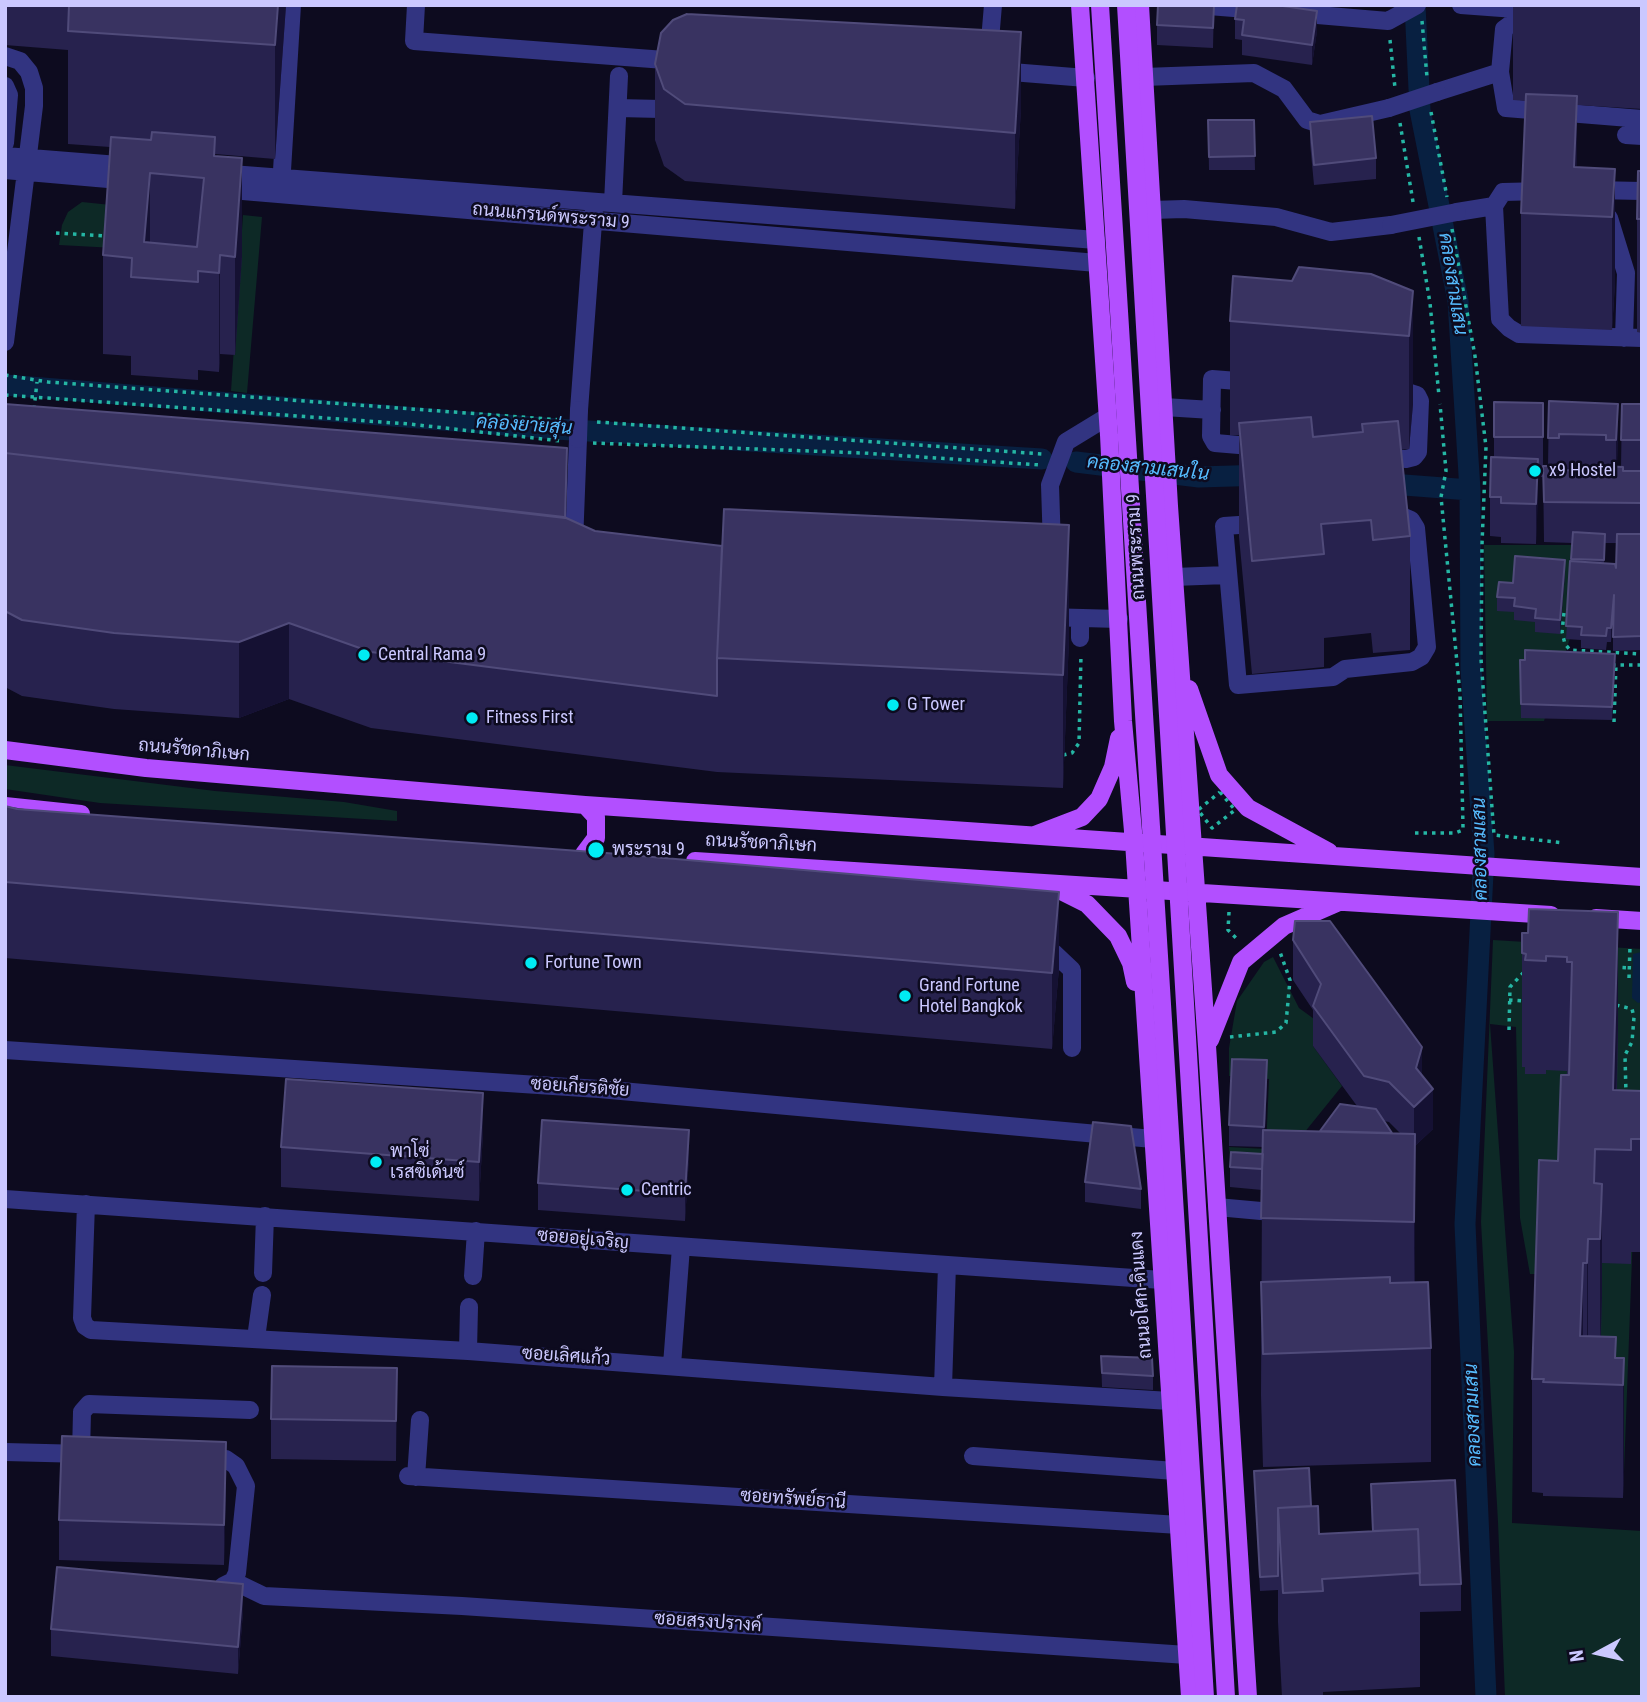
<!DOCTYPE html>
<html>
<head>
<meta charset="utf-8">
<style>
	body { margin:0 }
	#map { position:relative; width:1647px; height:1702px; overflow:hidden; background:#0d0b1f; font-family:"Roboto Condensed",sans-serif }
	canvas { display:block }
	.frame { position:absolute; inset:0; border:7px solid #cbc8ff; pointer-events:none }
	.north { position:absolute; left:1563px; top:1618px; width:70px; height:70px; -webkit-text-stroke:5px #0d0b1f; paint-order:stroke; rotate:262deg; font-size:19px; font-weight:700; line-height:28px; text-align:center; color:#cbc8ff }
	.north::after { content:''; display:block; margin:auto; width:24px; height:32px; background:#cbc8ff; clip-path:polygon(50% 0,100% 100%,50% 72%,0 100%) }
</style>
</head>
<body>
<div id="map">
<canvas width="1647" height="1702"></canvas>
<div class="frame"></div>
<div class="north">N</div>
</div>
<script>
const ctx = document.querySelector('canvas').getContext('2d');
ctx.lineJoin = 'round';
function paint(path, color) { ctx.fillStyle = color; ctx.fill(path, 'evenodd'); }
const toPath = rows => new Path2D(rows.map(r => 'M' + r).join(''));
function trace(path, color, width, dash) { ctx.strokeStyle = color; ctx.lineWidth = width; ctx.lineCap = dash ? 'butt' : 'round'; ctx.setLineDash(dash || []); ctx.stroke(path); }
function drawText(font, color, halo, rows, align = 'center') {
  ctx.font = font + ' "Roboto Condensed",Sarabun,sans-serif'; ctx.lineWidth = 5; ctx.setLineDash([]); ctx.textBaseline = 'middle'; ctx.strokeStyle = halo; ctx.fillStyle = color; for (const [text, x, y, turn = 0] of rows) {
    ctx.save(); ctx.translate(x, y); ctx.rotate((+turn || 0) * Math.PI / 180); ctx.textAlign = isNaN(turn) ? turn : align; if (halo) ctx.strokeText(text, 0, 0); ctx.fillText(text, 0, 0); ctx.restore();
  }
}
paint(toPath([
	[82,202,121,206,115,248,59,245,62,225,68,212],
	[243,215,262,217,247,393,231,391],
	[1484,545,1576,545,1571,635,1544,721,1487,721],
	[5,765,215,791,344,802,397,811,397,821,100,803,5,789],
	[1493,940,1642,949,1642,1205,1634,1205,1624,1472,1573,1470,1583,1058,1539,1274,1530,1274,1520,1218,1516,1027,1490,1024,1514,1352,1512,1523,1642,1531,1642,1697,1505,1697,1498,1522,1481,1222],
	[1273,957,1299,1008,1321,1024,1313,1046,1342,1086,1304,1133,1305,1168,1231,1170,1229,1147,1266,1149,1269,1079,1229,1076,1229,1048,1237,1001,1264,962]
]), '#0d2926');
paint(toPath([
	[1641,952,1642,1002,1638,1003,1632,998,1633,954]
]), '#082041');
trace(toPath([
	[1415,5,1420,110,1458,301,1470,490,1471,670,1484,854,1465,1224,1486,1697],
	[5,385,556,429,1042,459],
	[1076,462,1199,477,1266,475],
	[1378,483,1470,490]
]), '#082041', 21);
trace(toPath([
	[1422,21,1427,77],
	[1390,40,1395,88],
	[1431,112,1447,197],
	[1400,123,1413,202],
	[1452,229,1475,356,1486,447,1482,544,1481,659,1494,835,1564,843],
	[56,233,105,236],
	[1419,237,1430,303,1439,396],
	[5,375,48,382,561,420],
	[5,395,409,424,561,441],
	[34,409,37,382],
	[597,422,1043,454],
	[593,443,863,453,1040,465],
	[1564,613,1562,632,1565,644,1570,650,1642,654],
	[1612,665,1642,665],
	[1614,722,1616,665],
	[1063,755,1072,753,1079,743,1081,654],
	[1220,792,1235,810,1212,828,1198,810,1220,792],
	[1415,833,1455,833,1463,830,1463,827,1460,694,1441,497,1446,471,1440,404],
	[1229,912,1228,930,1239,941],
	[1614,967,1630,968],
	[1629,978,1630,946],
	[1509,1000,1524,1001],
	[1616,1005,1632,1009,1634,1017,1632,1042,1625,1055,1626,1094],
	[1509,1030,1510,987,1524,972],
	[1230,1037,1276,1032,1286,1023,1290,980,1280,952]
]), '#25b6a4', 3.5, [3.5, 5]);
trace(toPath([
	[416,5,414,41,678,61],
	[1196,5,1259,10],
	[1461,5,1529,10,1529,5],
	[1294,13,1388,21,1417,5],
	[1534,22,1515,21,1504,29,1500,72,1506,108,1642,119],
	[989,52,993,5],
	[5,56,20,61,29,72,34,88,34,106,5,342],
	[999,71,1086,78],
	[1144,77,1254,73,1284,89,1307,120,1320,124,1389,108],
	[5,86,9,95,5,143],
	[1437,92,1500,72],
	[618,108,661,109],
	[1626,135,1642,136],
	[5,156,131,166],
	[5,170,131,181],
	[218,173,1096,240],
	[281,187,292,5],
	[219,189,1097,263],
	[1593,190,1642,191],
	[613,203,619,76],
	[1494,206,1500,319,1509,328,1519,334,1642,338],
	[1152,210,1184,209,1276,217,1331,232,1391,225],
	[1457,212,1494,206,1503,192,1544,191],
	[1609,218,1626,273,1624,338],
	[1281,371,1360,377,1417,395,1420,401,1418,452,1414,457,1406,459,1215,443,1211,436,1212,379,1276,384,1281,371],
	[1164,407,1212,410],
	[579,410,594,209],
	[1359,517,1404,517,1411,520,1416,528,1427,647,1421,657,1412,662,1345,669,1333,677,1238,685,1224,526,1359,517],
	[574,543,578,439],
	[1052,547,1050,485,1066,442,1107,417],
	[1174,577,1227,575],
	[1046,617,1119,619],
	[1080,618,1080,638],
	[1038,952,1054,953,1072,970,1072,1048],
	[5,1050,599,1089,1153,1139],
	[5,1199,1162,1280],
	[86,1204,82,1318,85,1326,91,1330,468,1351,943,1387,1170,1401],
	[1217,1207,1283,1213],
	[263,1273,265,1216],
	[473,1276,476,1231],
	[256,1338,262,1295],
	[468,1351,469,1307],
	[672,1365,681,1247],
	[943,1387,947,1265],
	[5,1452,85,1454],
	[81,1454,82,1412,89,1404,250,1410],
	[973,1456,1175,1471],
	[204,1458,226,1459,236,1466,246,1486,237,1573,233,1581,223,1586],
	[408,1476,1179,1525],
	[416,1477,420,1420],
	[233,1581,264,1596,462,1606,1187,1655]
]), '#323481', 18);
trace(toPath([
	[1080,5,1109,435,1123,721,1134,842,1190,1697],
	[1140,5,1169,506,1207,1046,1248,1697],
	[1189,689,1219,775,1248,808,1329,852],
	[5,750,146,768,585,805,1642,877],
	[5,806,81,814],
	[1035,835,1082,817,1099,799,1113,767,1119,738],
	[584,854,596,838,596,817,585,805],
	[695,861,1551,915],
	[1055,888,1087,904,1118,936,1131,963,1135,982],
	[1596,918,1642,921],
	[1210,1040,1241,962,1284,926,1339,902]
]), '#b24fff', 18);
trace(toPath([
	[1389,108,1437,92],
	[1391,225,1457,212],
	[578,439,579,410]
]), '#323481', 18);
trace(toPath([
	[1100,5,1205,1697],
	[1126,5,1226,1697]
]), '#b24fff', 18);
paint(toPath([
	[5,5,286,5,275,159,215,154,242,256,235,355,220,354,219,372,198,370,198,380,131,375,131,356,103,354,103,255,110,147,68,144,68,50,5,45],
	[1214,5,1213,48,1157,45,1157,25],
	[1513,5,1642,5,1642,109,1577,105,1577,168,1615,169,1615,283,1612,330,1521,326,1521,213,1526,101,1513,100],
	[1235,19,1317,31,1312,65,1242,55,1242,40,1235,39],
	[655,64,1021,108,1015,209,685,181,664,166,655,140],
	[1208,120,1254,120,1255,170,1209,170],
	[1310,122,1376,158,1376,179,1314,185,1310,143],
	[1642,171,1642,333,1637,332,1637,219],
	[1413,291,1413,404,1409,449,1401,449,1410,536,1410,650,1373,653,1371,633,1324,638,1324,667,1252,674,1239,537,1239,435,1230,435,1230,321],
	[1549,401,1618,404,1617,467,1621,467,1622,404,1642,404,1642,650,1613,651,1613,615,1611,642,1607,642,1606,650,1581,648,1581,640,1566,639,1572,543,1544,542,1543,466,1548,466],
	[1605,543,1617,543,1616,568,1604,563],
	[1494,402,1543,403,1543,477,1538,477,1536,544,1501,543,1501,537,1490,536,1490,497,1494,457],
	[5,404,567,475,566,518,595,531,1069,638,1063,788,717,772,371,728,289,699,239,718,114,709,22,696,5,687],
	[1565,573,1560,634,1535,632,1535,622,1514,620,1514,612,1497,611,1497,597,1513,583],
	[1520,660,1615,667,1612,720,1521,718],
	[5,806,1059,968,1052,1049,5,958],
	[1618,912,1618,1025,1617,1090,1642,1091,1642,1252,1631,1252,1631,1264,1602,1263,1601,1337,1616,1358,1624,1358,1624,1472,1623,1498,1543,1496,1543,1493,1532,1492,1532,1379,1558,1161,1567,1071,1546,1070,1546,1074,1525,1074,1525,1067,1522,1067,1522,953,1528,933],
	[1293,940,1422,1075,1433,1129,1415,1146,1415,1282,1431,1348,1431,1462,1263,1467,1261,1395,1262,1190,1230,1187,1230,1167,1263,1154,1263,1147,1229,1146,1229,1125,1267,1081,1265,1130,1320,1131,1357,1106,1313,1046,1313,1010,1293,980],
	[1384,1121,1389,1122,1400,1133,1392,1133],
	[483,1133,479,1201,281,1187,281,1147],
	[689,1157,685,1221,538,1210,538,1183],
	[1085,1182,1141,1189,1141,1209,1085,1202],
	[1101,1356,1153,1376,1153,1390,1102,1387],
	[397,1368,396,1461,271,1459,271,1419],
	[1254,1471,1311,1506,1319,1534,1372,1531,1371,1484,1461,1584,1461,1611,1420,1612,1420,1687,1323,1692,1323,1697,1282,1697,1278,1622,1278,1590,1260,1591],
	[226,1481,224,1565,59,1560,59,1520],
	[243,1612,238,1674,51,1656,51,1629]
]), '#27224e');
paint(toPath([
	[278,5,286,5,275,159,275,45],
	[1317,11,1317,31,1312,65,1312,45],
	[1021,32,1021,108,1015,209,1015,133],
	[1577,96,1577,215,1574,167],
	[242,158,242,256,235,355,235,257],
	[1615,169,1615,283,1612,330,1612,217],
	[150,173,150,272,144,242],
	[220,255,220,354,219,372,219,273],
	[1413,291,1413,404,1409,449,1409,336],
	[1618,404,1618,443,1616,480,1616,440],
	[1538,459,1538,499,1536,544,1536,504],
	[1069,525,1069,638,1063,788,1063,675],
	[1565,560,1565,573,1560,634,1560,620],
	[1614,595,1614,609,1611,642,1611,628],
	[289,623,289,699,239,718,239,642],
	[1615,654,1615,667,1612,720,1612,707],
	[1059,892,1059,968,1052,1049,1052,973],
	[1618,912,1618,1025,1615,1150,1613,1090],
	[1422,1047,1422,1086,1433,1089,1433,1129,1415,1146,1415,1247,1414,1335,1414,1107,1416,1068],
	[1267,1060,1267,1081,1264,1147,1264,1127],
	[483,1093,483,1133,479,1201,479,1162],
	[689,1130,689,1157,685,1221,685,1194],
	[1602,1184,1602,1297,1600,1353,1600,1239],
	[1588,1239,1588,1352,1587,1377,1587,1263],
	[1583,1263,1583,1376,1580,1336],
	[1624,1358,1624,1472,1623,1498,1623,1385],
	[226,1442,226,1481,224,1565,224,1525],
	[243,1584,243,1612,238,1674,238,1647]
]), '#151133');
const building = toPath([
	[69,5,278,5,275,45,68,31,69,5],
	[1158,5,1214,5,1213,28,1157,25,1158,5],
	[1237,5,1276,5,1317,11,1312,45,1242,35,1244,20,1235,19,1237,5],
	[687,14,1021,32,1015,133,685,104,664,89,655,64,661,33,673,20,687,14],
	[1526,94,1577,96,1574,167,1615,169,1612,217,1521,213,1526,94],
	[1372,116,1376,158,1314,165,1310,122,1372,116],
	[1208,120,1254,120,1255,156,1209,157,1208,120],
	[152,132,215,137,214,156,242,158,235,257,220,255,219,273,198,271,198,282,131,277,132,258,103,255,111,137,151,140,152,132],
	[150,173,204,178,197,247,144,242,150,173],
	[1638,171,1642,171,1642,219,1637,219,1638,171],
	[1299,267,1371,274,1413,291,1409,336,1230,321,1233,276,1292,281,1299,267],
	[1549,401,1618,404,1616,440,1606,440,1606,435,1559,434,1559,438,1548,438,1549,401],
	[1494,402,1543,403,1543,437,1494,437,1494,402],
	[5,404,567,448,565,518,5,453,5,404],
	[1622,404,1642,404,1642,440,1621,440,1622,404],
	[1311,417,1313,437,1363,432,1362,424,1398,421,1410,536,1373,540,1371,520,1321,524,1324,554,1252,561,1239,423,1311,417],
	[5,453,564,517,595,531,722,546,717,658,717,696,371,652,289,623,239,642,114,633,22,620,5,611,5,453],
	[1491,457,1538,459,1536,504,1501,503,1501,497,1490,497,1491,457],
	[1543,466,1554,466,1554,470,1601,471,1601,466,1623,467,1623,471,1642,471,1642,503,1544,502,1543,466],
	[724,509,1069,525,1063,675,717,658,724,509],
	[1573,532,1605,534,1604,560,1571,559,1573,532],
	[1617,534,1642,534,1642,636,1613,637,1614,595,1611,628,1607,628,1606,636,1581,635,1582,627,1566,626,1570,561,1615,564,1616,568,1617,534],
	[1515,556,1565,560,1560,620,1535,618,1536,609,1514,606,1515,598,1497,597,1499,582,1513,583,1515,556],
	[1525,650,1615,654,1612,707,1521,704,1520,660,1525,660,1525,650],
	[5,806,17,809,606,853,1059,892,1052,973,5,882,5,806],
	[1529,909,1618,912,1613,1090,1642,1091,1642,1139,1631,1139,1631,1150,1595,1149,1594,1183,1602,1184,1600,1239,1588,1239,1587,1263,1583,1263,1580,1336,1616,1337,1615,1358,1624,1358,1623,1385,1543,1382,1544,1379,1532,1379,1539,1160,1558,1161,1561,1075,1569,1075,1572,962,1567,962,1567,957,1546,956,1546,961,1525,960,1526,954,1522,953,1522,933,1528,933,1529,909],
	[1295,921,1330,921,1422,1047,1416,1068,1433,1089,1414,1107,1389,1082,1364,1076,1313,1006,1321,984,1293,940,1295,921],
	[1232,1059,1267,1060,1264,1127,1229,1125,1232,1059],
	[286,1079,483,1093,479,1162,281,1147,286,1079],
	[1340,1104,1376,1109,1392,1133,1320,1131,1340,1104],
	[542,1120,689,1130,685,1194,538,1183,542,1120],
	[1093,1122,1131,1126,1141,1189,1085,1182,1093,1122],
	[1263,1130,1415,1134,1414,1222,1261,1218,1263,1130],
	[1231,1152,1263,1154,1262,1169,1230,1167,1231,1152],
	[1390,1277,1390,1283,1428,1282,1431,1348,1263,1354,1261,1282,1390,1277],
	[1101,1356,1152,1358,1153,1376,1102,1373,1101,1356],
	[272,1366,397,1368,396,1421,271,1419,272,1366],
	[62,1436,226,1442,224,1525,59,1520,62,1436],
	[1309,1468,1311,1506,1278,1508,1278,1576,1260,1577,1254,1471,1309,1468],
	[1455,1480,1461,1584,1420,1585,1418,1529,1373,1531,1371,1484,1455,1480],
	[1318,1506,1319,1534,1418,1529,1420,1573,1322,1579,1323,1591,1283,1593,1278,1508,1318,1506],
	[57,1567,243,1584,238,1647,51,1629,57,1567]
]);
paint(building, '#393361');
trace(building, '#504b7a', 2);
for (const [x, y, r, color] of [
	[1535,471,7,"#00ebf3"],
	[364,655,7,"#00ebf3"],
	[893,705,7,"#00ebf3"],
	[472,718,7,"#00ebf3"],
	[596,850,9,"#00ebf3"],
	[531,963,7,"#00ebf3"],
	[905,996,7,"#00ebf3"],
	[376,1162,7,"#00ebf3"],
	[627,1190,7,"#00ebf3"]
]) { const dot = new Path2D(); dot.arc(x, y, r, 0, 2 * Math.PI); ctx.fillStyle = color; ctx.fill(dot); trace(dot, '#0d0b1f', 2.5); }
drawText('18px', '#cbc8ff', '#0d0b1f', [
	["ถนนแกรนด์พระราม 9",551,217,5],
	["ถนนพระราม 9",1137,547,-93],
	["ถนนรัชดาภิเษก",194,751,5],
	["ถนนรัชดาภิเษก",761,844,3],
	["ซอยเกียรติชัย",580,1088,4],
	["ซอยอยู่เจริญ",583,1240,5],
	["ถนนอโศก-ดินแดง",1142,1295,-94],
	["ซอยเลิศแก้ว",566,1357,4],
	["ซอยทรัพย์ธานี",793,1500,4],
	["ซอยสรงปรางค์",708,1623,4]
]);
drawText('18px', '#cbc8ff', '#0d0b1f', [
	["x9 Hostel",1549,471],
	["Central Rama 9",378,655],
	["G Tower",907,705],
	["Fitness First",486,718],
	["พระราม 9",612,850],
	["Fortune Town",545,963],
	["Grand Fortune",919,986],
	["Hotel Bangkok",919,1007],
	["พาโซ่",390,1152],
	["เรสซิเด้นซ์",390,1173],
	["Centric",641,1190]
], 'left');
drawText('italic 19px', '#56bcff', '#0d0b1f', [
	["คลองสามเสน",1452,284,81],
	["คลองยายสุ่น",524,426,4],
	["คลองสามเสนใน",1148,469,6],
	["คลองสามเสน",1481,849,-91],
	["คลองสามเสน",1474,1415,-92]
]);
</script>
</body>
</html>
